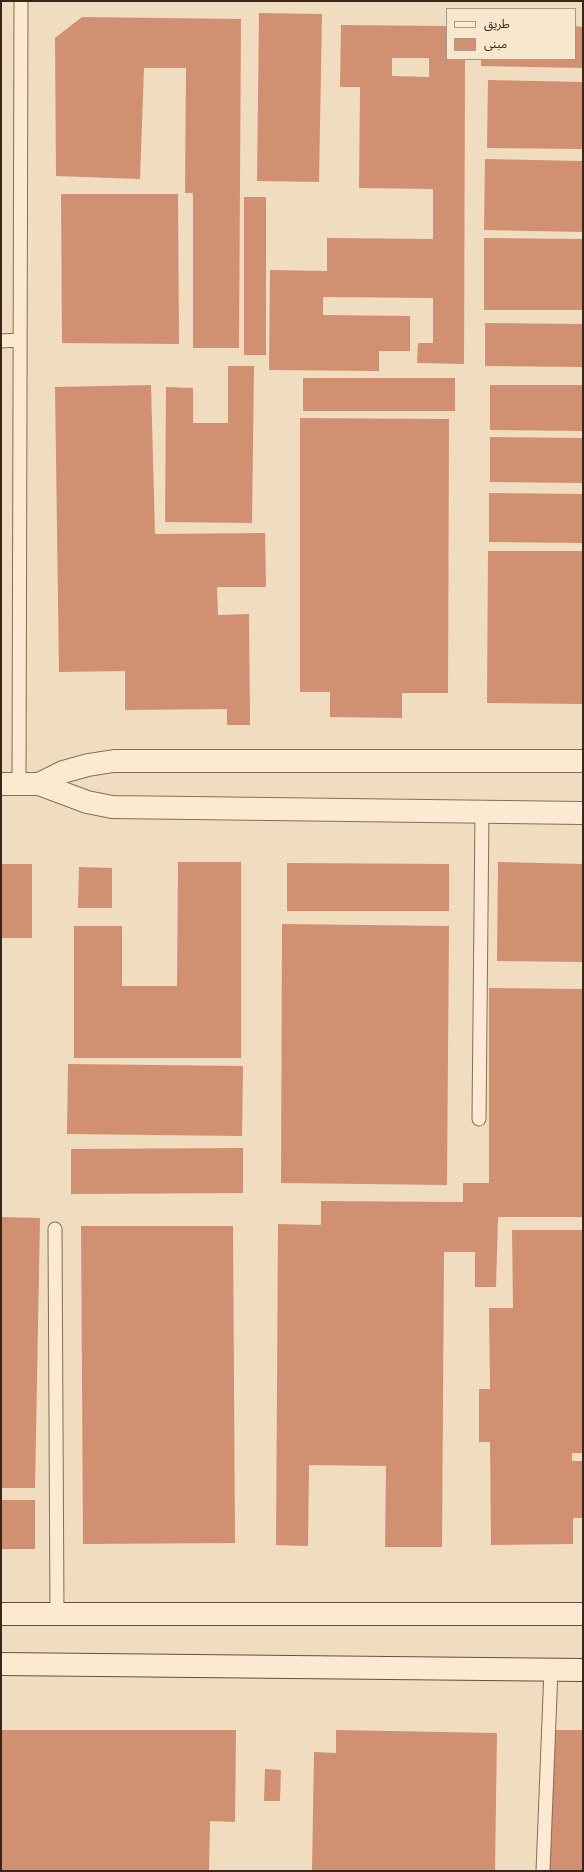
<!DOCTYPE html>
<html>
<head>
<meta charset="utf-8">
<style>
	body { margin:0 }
	#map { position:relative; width:584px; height:1872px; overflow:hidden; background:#f0dcbe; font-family:"Roboto Serif","Noto Sans Arabic",serif }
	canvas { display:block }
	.frame { position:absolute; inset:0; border:2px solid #38261b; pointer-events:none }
	.legend { position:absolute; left:446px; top:8px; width:130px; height:52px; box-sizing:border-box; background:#f7e7ce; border:1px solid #ab9a86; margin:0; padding:5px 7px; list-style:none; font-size:12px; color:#38261b }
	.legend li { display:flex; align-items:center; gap:8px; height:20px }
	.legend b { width:20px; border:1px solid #ab9a86 }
</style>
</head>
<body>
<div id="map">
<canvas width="584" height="1872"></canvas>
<div class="frame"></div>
<ul class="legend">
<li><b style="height:5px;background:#fbead1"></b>طريق</li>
<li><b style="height:11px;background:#d19071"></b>مبنى</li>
</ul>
</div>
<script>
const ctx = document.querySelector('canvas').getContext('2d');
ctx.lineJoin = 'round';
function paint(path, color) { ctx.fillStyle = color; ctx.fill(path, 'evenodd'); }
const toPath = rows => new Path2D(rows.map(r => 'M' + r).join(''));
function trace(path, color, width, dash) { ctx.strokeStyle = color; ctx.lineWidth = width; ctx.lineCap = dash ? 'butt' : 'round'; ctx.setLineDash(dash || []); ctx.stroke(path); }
paint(toPath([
	[259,13,322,14,319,182,257,181],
	[82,17,241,19,239,348,193,348,193,193,185,193,186,68,144,68,140,179,56,176,55,38],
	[341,25,447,26,447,59,465,59,464,364,417,363,418,343,433,343,433,298,323,297,323,315,410,316,410,351,379,351,379,371,269,370,270,270,327,271,327,238,433,239,433,189,359,188,360,87,340,87],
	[392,58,429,58,429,77,392,76],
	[575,26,583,27,583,68,481,66,481,59,575,59],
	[488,80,583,82,583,149,487,148],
	[485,159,583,161,583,232,484,230],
	[61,194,178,194,179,344,62,343],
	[244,197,266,197,266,355,244,355],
	[484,238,583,239,583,310,484,310],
	[485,323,583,324,583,367,485,366],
	[228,366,254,366,252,523,165,522,166,387,193,388,193,423,228,423],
	[303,378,455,378,455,411,303,411],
	[151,385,155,534,265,533,266,587,217,587,218,615,249,614,250,725,227,725,227,709,125,710,125,671,59,672,55,387],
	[490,385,583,385,583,431,490,430],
	[300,418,449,419,448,693,402,693,402,718,330,717,330,692,300,692],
	[490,437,583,438,583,483,490,482],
	[489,493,583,494,583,543,489,542],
	[488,551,583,551,583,704,487,703],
	[178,862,241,862,241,1058,74,1058,74,926,122,926,122,986,177,986],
	[498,862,583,864,583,962,497,961],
	[287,863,449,864,449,911,287,911],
	[1,864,32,864,32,938,1,938],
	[79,867,112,868,112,908,78,908],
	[282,924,449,926,447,1185,281,1183],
	[489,988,583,989,583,1217,498,1217,496,1287,475,1287,475,1252,444,1252,442,1547,385,1547,386,1466,309,1465,308,1546,276,1545,278,1224,321,1225,321,1201,463,1202,463,1183,489,1183],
	[68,1064,243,1066,242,1136,67,1134],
	[243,1148,243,1193,71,1194,71,1149],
	[1,1217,40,1218,35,1488,1,1488],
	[81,1226,233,1226,235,1543,83,1544],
	[512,1230,583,1230,583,1453,572,1453,572,1461,583,1461,583,1518,573,1518,573,1544,491,1545,490,1442,479,1442,479,1389,490,1389,489,1308,513,1308],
	[1,1500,35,1500,35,1549,1,1549],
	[1,1730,236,1730,235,1822,210,1821,209,1871,1,1871],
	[336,1730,497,1733,495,1871,312,1871,314,1752,336,1753],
	[552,1730,583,1730,583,1871,550,1871],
	[265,1769,281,1770,280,1801,264,1801]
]), '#d19071');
const service = toPath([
	[1,341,19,340],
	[19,784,21,1],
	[479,1119,482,811],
	[55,1229,57,1614],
	[543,1871,551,1670]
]);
const minor = toPath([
	[1,784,39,784,87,802,112,807,583,813],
	[39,784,63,772,88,765,114,761,583,761]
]);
const secondary = toPath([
	[1,1614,583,1614],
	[1,1664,583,1670]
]);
trace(service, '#896c55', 15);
trace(minor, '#896c55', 24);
trace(secondary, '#6b4d39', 24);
trace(service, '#fbead1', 13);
trace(minor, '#fbead1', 22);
trace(secondary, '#fbead1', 22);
</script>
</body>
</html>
